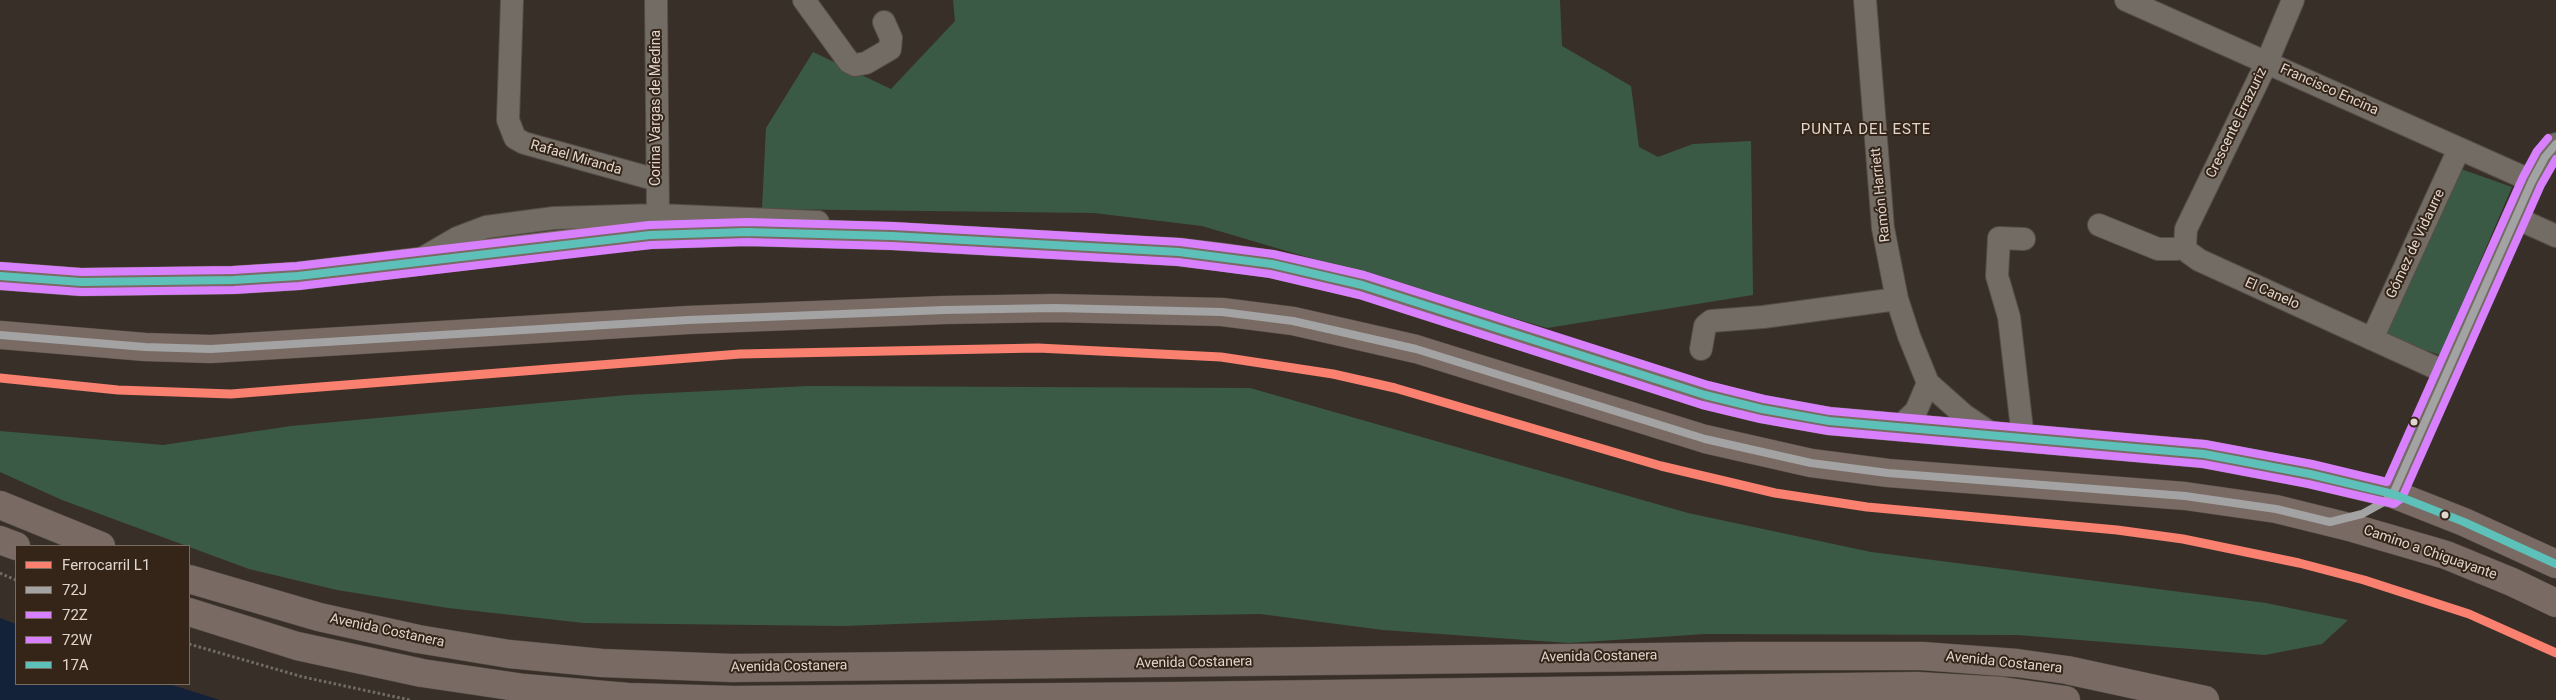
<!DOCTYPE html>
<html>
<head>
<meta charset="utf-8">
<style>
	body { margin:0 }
	#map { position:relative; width:2556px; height:700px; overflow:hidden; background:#383028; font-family:Roboto,sans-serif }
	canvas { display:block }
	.legend { position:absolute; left:15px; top:545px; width:175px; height:140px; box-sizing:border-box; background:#342518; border:1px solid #796c61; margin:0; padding:6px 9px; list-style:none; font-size:15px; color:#e1d6ce }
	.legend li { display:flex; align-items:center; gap:10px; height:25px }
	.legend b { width:25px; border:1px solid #796c61 }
</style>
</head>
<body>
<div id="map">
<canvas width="2556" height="700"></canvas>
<ul class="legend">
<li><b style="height:6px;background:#fa8170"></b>Ferrocarril L1</li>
<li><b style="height:6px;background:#a3a3a3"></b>72J</li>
<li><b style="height:6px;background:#d980ff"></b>72Z</li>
<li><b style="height:6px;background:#d980ff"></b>72W</li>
<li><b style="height:6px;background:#5dc1b9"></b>17A</li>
</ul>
</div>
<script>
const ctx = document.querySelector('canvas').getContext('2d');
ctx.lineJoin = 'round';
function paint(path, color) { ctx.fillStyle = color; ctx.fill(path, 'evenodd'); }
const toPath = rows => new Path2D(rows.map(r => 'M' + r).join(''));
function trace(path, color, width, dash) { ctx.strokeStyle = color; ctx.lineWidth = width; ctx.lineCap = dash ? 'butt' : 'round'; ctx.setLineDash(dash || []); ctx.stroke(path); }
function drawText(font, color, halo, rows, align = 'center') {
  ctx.font = font + ' Roboto,sans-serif'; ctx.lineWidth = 4; ctx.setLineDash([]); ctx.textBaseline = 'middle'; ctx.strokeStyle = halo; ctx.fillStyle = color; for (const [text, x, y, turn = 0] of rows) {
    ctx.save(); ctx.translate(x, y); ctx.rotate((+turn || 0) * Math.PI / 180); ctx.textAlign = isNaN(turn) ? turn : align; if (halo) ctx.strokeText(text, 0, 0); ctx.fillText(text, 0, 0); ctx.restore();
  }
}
paint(toPath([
	[953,0,1560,0,1562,46,1631,86,1639,147,1658,157,1693,144,1751,141,1753,295,1547,328,1202,226,1094,213,762,209,766,128,813,52,891,89,955,21],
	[2458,168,2512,187,2440,355,2383,336],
	[809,386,1250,388,1688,513,1871,552,2266,603,2348,620,2322,644,2265,655,2018,635,1705,634,1569,643,1383,630,1260,614,1081,617,844,626,584,623,448,608,337,590,249,569,62,500,0,472,0,431,163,445,291,426,627,395]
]), '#3b5a46');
paint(toPath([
	[0,618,16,624,16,684,169,684,220,700,0,700]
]), '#132139');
const minor = toPath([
	[512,0,508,120,515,138,524,143,657,180],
	[656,0,658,215],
	[804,0,849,62,855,65,866,63,890,49,891,38,884,22],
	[1865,0,1883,228,1897,299,1909,336,1928,383,1964,415,1995,436],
	[2126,0,2532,181],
	[2293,0,2267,62,2186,229,2185,246,2188,252,2199,260,2447,373],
	[2516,218,2556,236],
	[2099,225,2158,249,2176,249,2185,246],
	[421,259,457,238,486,227,554,218,658,215,818,222],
	[2372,339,2459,149],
	[1701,349,1705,326,1711,321,1763,317,1897,299],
	[1900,426,1916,411,1928,383],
	[2023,438,2009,317,1997,276,1999,238,2024,239],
	[2393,494,2532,181,2545,157,2556,144]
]);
const major = toPath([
	[0,276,81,282,233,280,298,276,597,240,650,235,747,232,892,236,1179,252,1221,257,1272,264,1362,285,1705,395,1762,409,1829,421,2204,454,2310,474,2393,494,2464,522,2556,564],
	[0,335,145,347,211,349,688,320,944,310,1055,308,1222,312,1293,321,1416,349,1705,439,1811,463,1888,473,2185,496,2276,509,2353,528,2446,555,2512,582,2556,603],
	[0,505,101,546],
	[0,540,16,546],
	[189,579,319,617,418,639,509,654,602,663,732,668,1740,656,1922,656,2017,663,2067,670,2205,700],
	[189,612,297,646,422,673,524,688,628,697,734,700,1178,696,1917,686,2002,691,2066,700]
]);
trace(minor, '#554d47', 24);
trace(major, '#554d47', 29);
trace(toPath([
	[0,573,16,580],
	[189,644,303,677,410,700]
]), '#726c65', 3, [2.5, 2.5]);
trace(minor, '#726c64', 22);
trace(major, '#796a64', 28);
trace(toPath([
	[0,335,145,347,211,349,688,320,944,310,1055,308,1222,312,1293,321,1416,349,1705,439,1811,463,1888,473,2185,496,2276,509,2330,522,2362,514,2384,502,2393,494,2532,181,2545,157,2556,144]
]), '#a3a3a3', 8);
trace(toPath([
	[0,286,81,292,234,290,299,286,651,245,747,242,892,246,1178,262,1270,274,1359,295,1702,405,1760,419,1828,431,2203,464,2308,484,2394,504,2402,498,2541,185,2556,159]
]), '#d980ff', 8);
trace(toPath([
	[1,266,81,272,233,270,297,266,649,225,747,222,893,226,1180,242,1273,254,1364,275,1708,385,1764,399,1830,411,2205,444,2312,464,2387,482,2523,177,2537,151,2548,138]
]), '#d980ff', 8);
trace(toPath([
	[0,276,81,282,233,280,298,276,650,235,747,232,892,236,1179,252,1272,264,1362,285,1705,395,1762,409,1829,421,2204,454,2310,474,2393,494,2464,522,2556,564]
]), '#5dc1b9', 8);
trace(toPath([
	[0,378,118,390,231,394,740,354,1038,348,1221,357,1333,374,1395,388,1661,466,1775,493,1867,507,2117,530,2183,539,2299,563,2364,580,2469,614,2556,653]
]), '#fa8170', 9);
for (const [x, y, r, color] of [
	[2414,422,4.5,"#e1d6ce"],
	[2445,515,4.5,"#e1d6ce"]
]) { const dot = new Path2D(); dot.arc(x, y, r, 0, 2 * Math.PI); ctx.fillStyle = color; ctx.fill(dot); trace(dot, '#342518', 2); }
drawText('14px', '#e1d6ce', '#342518', [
	["Francisco Encina",2329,90,24],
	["Corina Vargas de Medina",656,108,-90],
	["Crescente Errazuriz",2237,123,-64],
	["Rafael Miranda",576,158,16],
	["Ramón Harriett",1881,195,-96],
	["Gómez de Vidaurre",2416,244,-65],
	["El Canelo",2272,294,24],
	["Camino a Chiguayante",2430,553,19],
	["Avenida Costanera",387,631,12],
	["Avenida Costanera",1599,657,-1],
	["Avenida Costanera",1194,663,-1],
	["Avenida Costanera",2004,663,6],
	["Avenida Costanera",789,667,-1]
]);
ctx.letterSpacing = '1px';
drawText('15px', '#e1d6ce', '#342518', [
	["PUNTA DEL ESTE",1866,130]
]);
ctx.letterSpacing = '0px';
</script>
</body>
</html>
